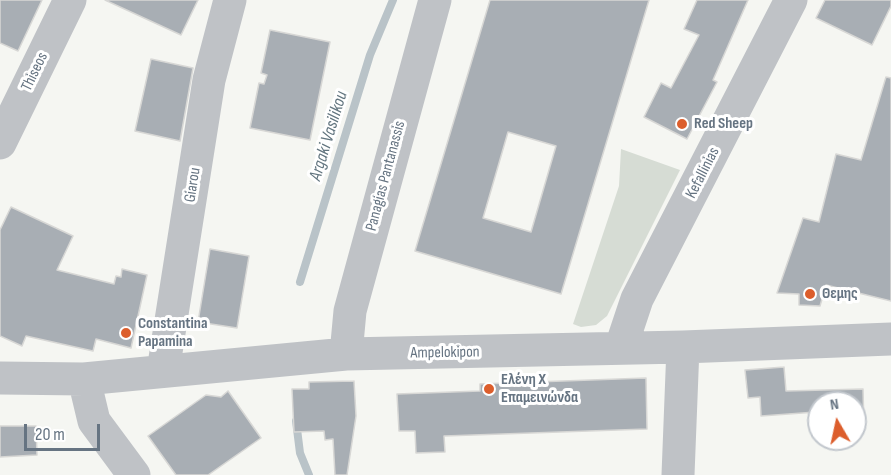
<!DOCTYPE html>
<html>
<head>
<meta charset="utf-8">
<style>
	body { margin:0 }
	#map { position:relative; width:891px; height:475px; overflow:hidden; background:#f5f6f2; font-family:"Sofia Sans Condensed",sans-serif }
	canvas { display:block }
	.north { position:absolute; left:807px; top:391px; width:60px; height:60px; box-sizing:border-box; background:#fff; border:2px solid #c2c7cd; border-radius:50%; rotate:351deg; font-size:16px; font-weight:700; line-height:24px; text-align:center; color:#667482 }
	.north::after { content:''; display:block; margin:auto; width:21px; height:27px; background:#dc5e2c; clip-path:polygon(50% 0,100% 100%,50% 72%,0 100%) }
	.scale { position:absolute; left:24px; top:424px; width:76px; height:27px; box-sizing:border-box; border:3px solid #667482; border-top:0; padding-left:8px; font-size:18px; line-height:21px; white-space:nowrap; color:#667482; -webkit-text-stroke:4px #fff; paint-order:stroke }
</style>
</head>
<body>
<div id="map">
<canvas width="891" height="475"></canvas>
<div class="north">N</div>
<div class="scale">20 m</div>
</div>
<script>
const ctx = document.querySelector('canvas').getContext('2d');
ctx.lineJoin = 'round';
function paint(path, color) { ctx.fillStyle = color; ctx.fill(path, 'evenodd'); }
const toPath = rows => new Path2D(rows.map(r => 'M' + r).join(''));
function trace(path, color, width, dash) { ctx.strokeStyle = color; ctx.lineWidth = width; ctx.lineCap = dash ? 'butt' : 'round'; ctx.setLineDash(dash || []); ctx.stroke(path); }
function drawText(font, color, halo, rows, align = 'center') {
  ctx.font = font + ' "Sofia Sans Condensed",sans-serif'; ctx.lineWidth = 6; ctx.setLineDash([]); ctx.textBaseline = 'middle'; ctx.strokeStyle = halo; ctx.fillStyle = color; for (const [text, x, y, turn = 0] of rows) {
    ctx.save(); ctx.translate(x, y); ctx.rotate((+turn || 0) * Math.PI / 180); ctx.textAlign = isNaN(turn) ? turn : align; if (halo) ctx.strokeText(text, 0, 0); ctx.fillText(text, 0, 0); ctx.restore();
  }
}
paint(toPath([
	[621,149,680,170,607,316,596,325,581,327,573,324,619,186]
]), '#d6dcd4');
trace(toPath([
	[300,282,370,55,393,0],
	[296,421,300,453,309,475]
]), '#b9c3c8', 8);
const building = toPath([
	[0,0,42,0,18,51,0,43,0,0],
	[105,0,198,0,181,35,105,0],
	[490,0,649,0,561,294,415,251,490,0],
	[508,132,556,146,531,232,483,218,508,132],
	[697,0,748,0,713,80,717,82,687,139,644,117,661,83,671,88,699,35,684,29,697,0],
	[825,0,891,0,891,6,872,45,816,18,825,0],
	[270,30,330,42,310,140,250,128,259,83,264,84,267,75,261,73,270,30],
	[151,59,193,68,180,141,135,131,151,59],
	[886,77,891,78,891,301,826,285,820,306,799,305,799,294,777,293,803,218,819,222,836,154,861,160,886,77],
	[11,207,73,236,57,270,114,284,116,276,121,277,122,269,147,275,131,348,96,339,93,351,26,336,22,346,0,336,0,230,11,207],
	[210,249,249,256,237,328,198,322,210,249],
	[784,367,786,391,863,389,864,428,855,428,855,403,819,403,819,429,817,429,816,412,761,416,760,397,748,398,745,370,784,367],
	[646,378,647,429,444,436,445,452,416,453,415,431,399,431,397,394,480,391,480,384,646,378],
	[354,381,356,416,347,475,335,475,333,439,325,440,324,431,294,432,292,389,309,389,309,382,354,381],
	[228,391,261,438,208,475,176,475,148,436,206,395,221,397,228,391],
	[0,426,36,426,37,455,0,457,0,426]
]);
paint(building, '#a8aeb4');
trace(building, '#d7d7d5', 1.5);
trace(toPath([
	[0,143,70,0],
	[621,347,637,299,791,0],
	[346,354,350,311,435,0],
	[163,371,209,80,230,0],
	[0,378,84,379,346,354,683,347,891,339],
	[84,379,94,421,134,475],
	[678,475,683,347]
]), '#bfc2c6', 33);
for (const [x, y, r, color] of [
	[682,124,6,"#dc5e2c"],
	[810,294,6,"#dc5e2c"],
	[126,333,6,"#dc5e2c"],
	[489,389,6,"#dc5e2c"]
]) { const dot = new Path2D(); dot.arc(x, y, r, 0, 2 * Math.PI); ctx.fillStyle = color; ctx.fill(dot); trace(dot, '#fff', 2); }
drawText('16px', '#667482', '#fff', [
	["Thiseos",35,72,-64],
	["Kefallinias",703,173,-63],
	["Panagias Pantanassis",386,176,-75],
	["Giarou",193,185,-81],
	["Ampelokipon",445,353,-1]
]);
drawText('bold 16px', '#667482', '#fff', [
	["Red Sheep",694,124],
	["Θεμης",822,294],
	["Constantina",138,324],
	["Papamina",138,342],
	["Ελένη Χ",501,380],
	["Επαμεινώνδα",501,398]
], 'left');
drawText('italic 18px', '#62757f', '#fff', [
	["Argaki Vasilikou",329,136,-73]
]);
</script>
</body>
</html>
